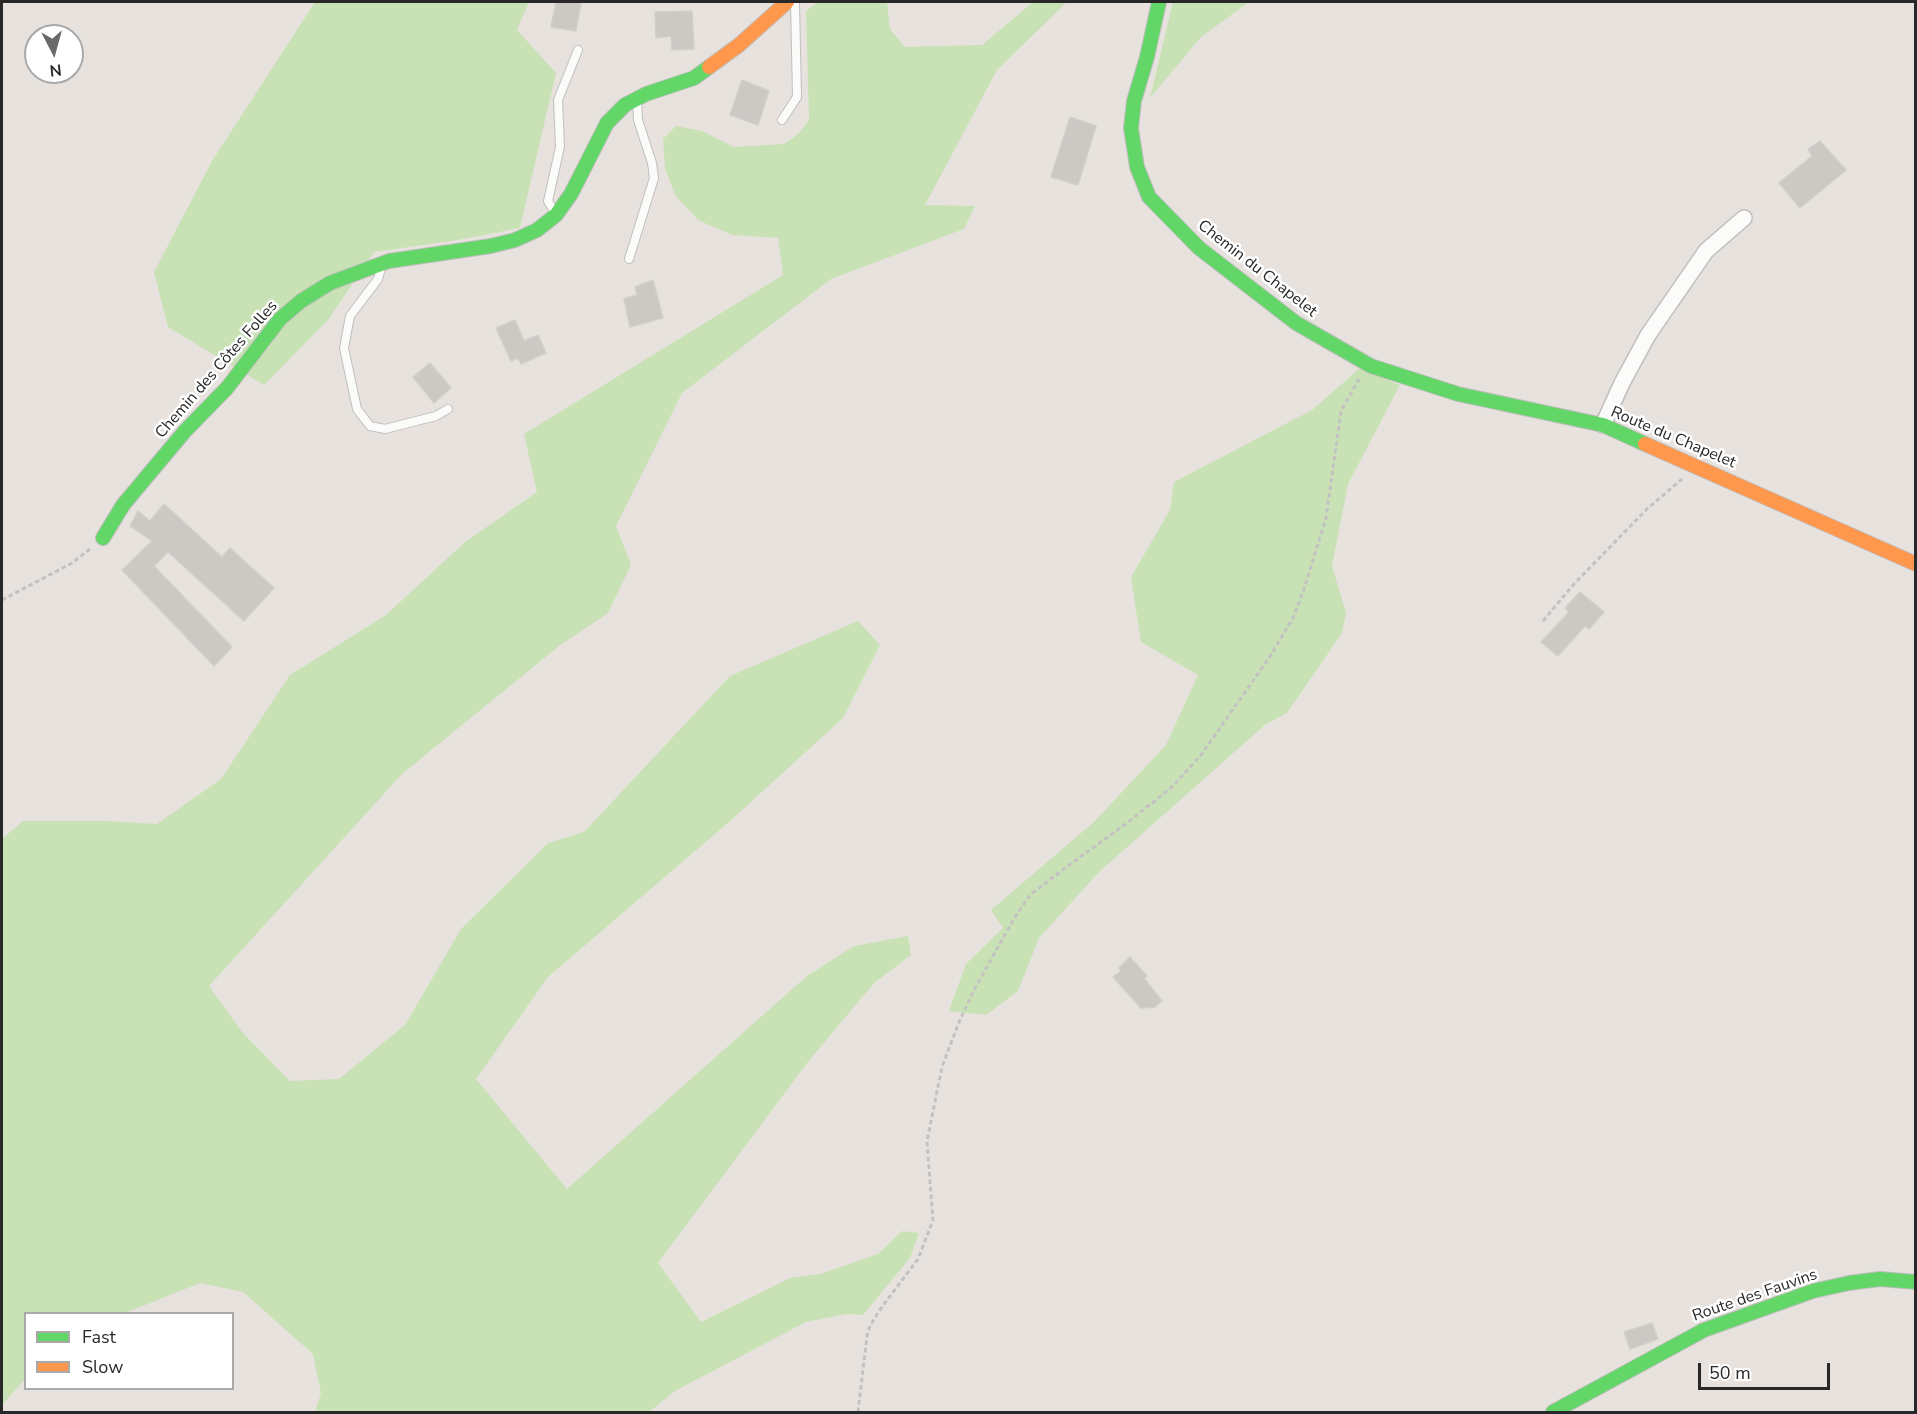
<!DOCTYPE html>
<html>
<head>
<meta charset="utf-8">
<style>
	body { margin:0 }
	#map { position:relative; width:1917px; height:1414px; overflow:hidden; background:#e7e2dd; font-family:"Nunito Sans",sans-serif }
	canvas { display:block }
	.frame { position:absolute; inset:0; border:3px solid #282828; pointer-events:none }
	.legend { position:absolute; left:24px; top:1312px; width:210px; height:78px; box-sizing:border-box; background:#fff; border:2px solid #a9a9a9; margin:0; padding:8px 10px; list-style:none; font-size:18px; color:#282828 }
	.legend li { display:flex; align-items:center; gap:12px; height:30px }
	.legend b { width:30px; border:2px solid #a9a9a9 }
	.north { position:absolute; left:24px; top:24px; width:60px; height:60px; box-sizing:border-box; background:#fff; border:2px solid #a9a9a9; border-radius:50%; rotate:174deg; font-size:16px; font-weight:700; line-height:24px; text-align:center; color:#282828 }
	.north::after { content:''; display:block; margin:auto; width:21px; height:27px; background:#6b6967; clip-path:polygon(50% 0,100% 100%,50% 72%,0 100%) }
	.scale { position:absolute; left:1698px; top:1363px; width:132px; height:27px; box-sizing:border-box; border:3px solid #282828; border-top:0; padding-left:8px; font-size:18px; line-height:21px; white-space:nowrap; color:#282828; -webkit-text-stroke:4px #fff; paint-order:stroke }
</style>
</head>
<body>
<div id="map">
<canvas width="1917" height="1414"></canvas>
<div class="frame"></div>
<ul class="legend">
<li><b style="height:8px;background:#63d668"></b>Fast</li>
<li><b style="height:8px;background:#ff974d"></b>Slow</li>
</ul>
<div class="north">N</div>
<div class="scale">50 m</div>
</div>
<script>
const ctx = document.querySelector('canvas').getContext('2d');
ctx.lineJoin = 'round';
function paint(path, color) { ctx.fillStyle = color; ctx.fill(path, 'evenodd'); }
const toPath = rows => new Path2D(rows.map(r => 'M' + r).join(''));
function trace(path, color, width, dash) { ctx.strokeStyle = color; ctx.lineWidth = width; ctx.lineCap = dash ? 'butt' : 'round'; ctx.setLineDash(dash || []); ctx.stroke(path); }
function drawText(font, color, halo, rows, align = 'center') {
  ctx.font = font + ' "Nunito Sans",sans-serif'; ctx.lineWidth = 5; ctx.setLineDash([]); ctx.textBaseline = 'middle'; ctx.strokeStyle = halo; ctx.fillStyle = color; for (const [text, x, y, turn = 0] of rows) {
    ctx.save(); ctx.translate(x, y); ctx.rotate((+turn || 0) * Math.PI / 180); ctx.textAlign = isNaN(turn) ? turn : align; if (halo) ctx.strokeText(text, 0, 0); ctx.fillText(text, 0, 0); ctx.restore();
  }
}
paint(toPath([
	[315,2,529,2,517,30,556,73,520,228,458,240,374,252,328,320,264,385,168,327,154,272,212,161],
	[818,2,887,2,890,29,905,47,982,45,1033,2,1067,2,997,70,925,205,975,206,964,229,831,279,682,393,616,526,631,565,608,613,559,646,402,774,209,986,242,1032,290,1081,339,1079,405,1025,461,929,548,843,584,832,730,676,858,621,880,645,843,718,729,822,548,977,476,1079,567,1189,807,976,854,946,908,936,911,955,874,983,807,1063,658,1263,701,1322,790,1278,820,1274,878,1254,902,1231,919,1233,910,1258,863,1315,847,1314,806,1322,675,1391,649,1412,315,1412,321,1393,313,1354,243,1292,200,1283,125,1313,26,1314,25,1379,2,1405,2,839,23,821,107,821,157,824,221,779,290,675,386,615,465,542,537,492,524,434,783,275,778,238,732,235,698,220,675,195,665,168,663,139,676,126,702,131,734,147,784,144,798,134,809,120,806,11],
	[1173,2,1249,2,1201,37,1150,98],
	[1360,368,1400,385,1348,484,1332,566,1346,613,1342,633,1287,713,1266,724,1099,872,1039,938,1018,991,986,1015,949,1011,966,964,1003,928,991,910,1094,822,1166,745,1198,675,1141,642,1131,577,1170,510,1174,482,1312,410]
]), '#c9e2b5');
const building = toPath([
	[556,2,581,2,576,31,551,27,556,2],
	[692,11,694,49,672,50,671,36,656,38,655,12,692,11],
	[742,80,769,91,758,125,730,115,742,80],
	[1070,117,1096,126,1078,185,1051,177,1070,117],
	[1820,141,1846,170,1800,208,1779,183,1812,156,1808,149,1820,141],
	[653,280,663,318,630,327,624,299,637,295,635,287,653,280],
	[515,320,524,341,538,335,546,353,521,364,518,358,511,361,496,328,515,320],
	[430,363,451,388,434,403,413,377,430,363],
	[164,504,222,557,230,548,274,588,244,621,168,552,154,566,232,647,214,666,122,570,152,541,130,526,138,511,150,521,164,504],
	[1580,592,1604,612,1589,629,1585,626,1558,656,1541,642,1569,612,1565,608,1580,592],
	[1130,957,1147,976,1144,978,1162,1001,1155,1007,1141,1008,1113,977,1121,971,1119,968,1130,957],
	[1652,1323,1658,1339,1630,1349,1624,1332,1652,1323]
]);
paint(building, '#ccc8c4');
trace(building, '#d2cec9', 1.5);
const lane = toPath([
	[782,120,797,97,795,2],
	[555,213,548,201,560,147,558,100,578,50],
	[629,259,654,178,652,163,638,120,637,100],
	[381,268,378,279,350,316,344,348,357,409,370,426,385,429,436,416,448,409]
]);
const street = toPath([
	[1603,425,1622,383,1648,335,1706,251,1744,218]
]);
const fast = toPath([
	[1159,2,1147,57,1134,101,1131,128,1137,167,1149,197,1199,248,1296,323,1371,366,1458,394,1603,425,1645,444],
	[103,538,123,505,185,431,227,388,280,319,301,301,330,283,389,261,491,246,515,240,537,230,556,215,571,194,607,123,625,105,646,94,694,78,709,67],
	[1553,1412,1704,1330,1813,1291,1849,1283,1880,1279,1916,1282]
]);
const slow = toPath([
	[709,67,739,45,787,2],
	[1645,444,1916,564]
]);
trace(lane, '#c0bebf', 10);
trace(street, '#c0bebf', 18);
trace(fast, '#c0bebf', 16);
trace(slow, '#c0bebf', 16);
trace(toPath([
	[2,600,72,563,90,549],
	[1543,621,1573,585,1647,509,1682,479],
	[858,1412,867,1336,870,1326,879,1311,918,1259,933,1220,927,1142,931,1121,942,1067,959,1022,975,988,1015,917,1030,895,1061,871,1127,823,1172,787,1201,755,1269,658,1293,618,1304,589,1326,518,1341,411,1359,379]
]), '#c3c2c2', 3, [4.5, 3]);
trace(lane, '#fbfbfa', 8);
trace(street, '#fbfbfa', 15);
trace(fast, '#63d668', 14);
trace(slow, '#ff974d', 14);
drawText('16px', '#282828', '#fff', [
	["Chemin du Chapelet",1257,269,38],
	["Chemin des Côtes Folles",217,370,-49],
	["Route du Chapelet",1673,438,23],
	["Route des Fauvins",1755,1296,-19]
]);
</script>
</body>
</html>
